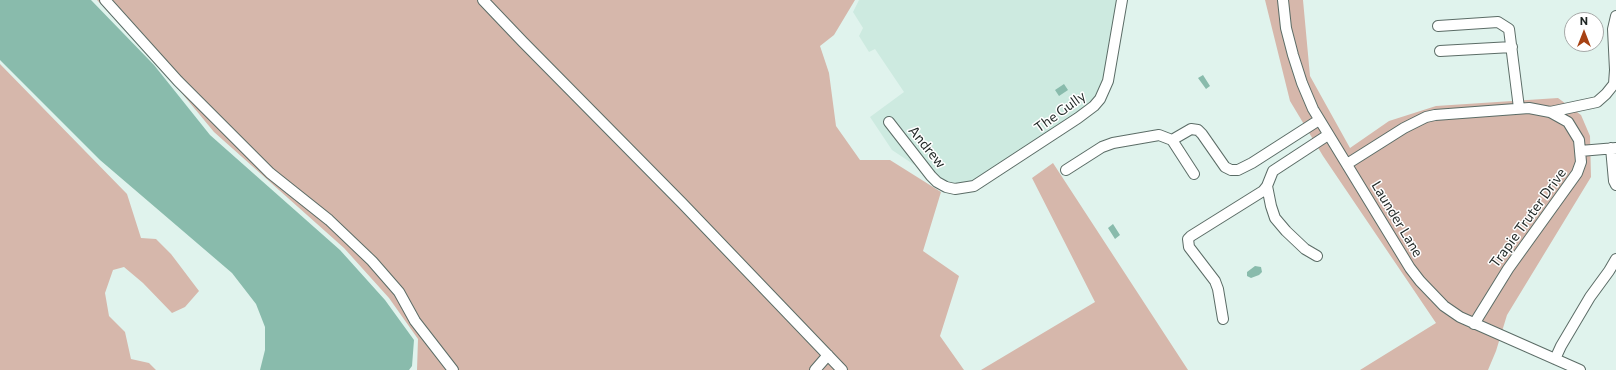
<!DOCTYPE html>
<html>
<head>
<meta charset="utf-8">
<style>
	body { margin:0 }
	#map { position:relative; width:1616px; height:370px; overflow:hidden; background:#e0f3ed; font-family:Commissioner,sans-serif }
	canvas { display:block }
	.north { position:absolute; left:1564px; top:12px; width:40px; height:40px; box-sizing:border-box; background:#fff; border:1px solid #a5a8a7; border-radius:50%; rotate:0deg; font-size:11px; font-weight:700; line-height:16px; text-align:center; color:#1f2624 }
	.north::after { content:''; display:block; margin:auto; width:14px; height:18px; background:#a74214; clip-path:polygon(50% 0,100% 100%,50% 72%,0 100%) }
</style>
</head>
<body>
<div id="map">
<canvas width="1616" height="370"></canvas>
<div class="north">N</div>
</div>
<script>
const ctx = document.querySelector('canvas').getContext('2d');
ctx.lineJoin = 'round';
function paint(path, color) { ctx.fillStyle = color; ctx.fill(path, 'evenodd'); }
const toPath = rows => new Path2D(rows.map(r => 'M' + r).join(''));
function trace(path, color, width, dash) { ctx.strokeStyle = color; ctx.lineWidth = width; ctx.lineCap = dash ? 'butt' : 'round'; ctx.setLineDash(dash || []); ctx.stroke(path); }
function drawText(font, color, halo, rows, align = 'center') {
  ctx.font = font + ' Commissioner,sans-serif'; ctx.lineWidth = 3; ctx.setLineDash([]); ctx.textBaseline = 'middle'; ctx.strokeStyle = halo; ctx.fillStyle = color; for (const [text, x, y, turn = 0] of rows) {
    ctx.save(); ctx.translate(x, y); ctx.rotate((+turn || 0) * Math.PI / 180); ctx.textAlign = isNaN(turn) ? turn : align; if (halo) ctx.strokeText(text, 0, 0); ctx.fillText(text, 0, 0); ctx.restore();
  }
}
paint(toPath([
	[859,0,1122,0,1100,99,982,181,955,189,931,176,892,150,870,117,904,92,875,49,869,52,859,36,863,28,853,12]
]), '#cdeae0');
paint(toPath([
	[97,0,855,0,834,35,820,46,829,73,836,126,860,160,890,160,941,192,923,251,959,276,940,336,964,370,417,370,418,339,389,298,344,248,214,132,156,62],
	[1265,0,1303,0,1310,76,1350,148,1389,121,1436,106,1558,98,1581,115,1590,136,1591,177,1507,315,1496,351,1488,370,1360,370,1436,323,1323,156,1290,101],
	[0,64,127,194,141,238,156,239,171,254,199,291,185,307,172,313,143,283,124,267,113,270,105,293,109,316,125,332,131,359,149,363,156,370,0,370],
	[1053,163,1188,370,981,370,1095,302,1032,178]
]), '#d6b7ab');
paint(toPath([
	[0,0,91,0,154,65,210,135,340,250,385,300,414,340,412,366,409,370,260,370,265,350,265,327,256,304,232,273,100,160,0,60],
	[1203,75,1210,86,1206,89,1198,78],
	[1064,84,1068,90,1059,96,1055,90],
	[1113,224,1120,235,1115,239,1108,228],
	[1255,266,1261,267,1262,272,1259,275,1251,278,1247,276,1247,272]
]), '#89bbac');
const minor = toPath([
	[105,0,178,81,270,173,329,220,372,261,399,292,415,321,453,370],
	[483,0,523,42,682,203,842,370],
	[1283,0,1286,28,1293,55,1302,83,1313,109,1410,268,1420,281,1444,306,1460,317,1580,370],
	[1438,26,1498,22,1509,29,1519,108],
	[1440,51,1512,47],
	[1550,112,1597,102,1606,94,1614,84,1615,70,1613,29,1616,16],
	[889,122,931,176,937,182,946,187,955,189,974,186,1078,118,1094,106,1100,99,1108,81,1122,0],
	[1172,140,1194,174],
	[1611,148,1614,181,1616,185],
	[1580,151,1616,148],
	[1347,164,1404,128,1426,117,1435,115,1529,108,1550,112,1568,122,1579,140,1581,162,1577,173,1508,269,1474,324],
	[1066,170,1102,147,1113,143,1159,135,1172,140,1191,129,1198,130,1202,134,1225,167,1231,170,1238,170,1252,163,1319,120],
	[1267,186,1271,206,1275,218,1286,231,1305,249,1317,256],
	[1223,319,1218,289,1215,281,1189,247,1188,239,1191,236,1263,191,1267,186,1273,171,1328,135],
	[1555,359,1561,346,1590,297,1609,271,1616,259],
	[815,370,828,355]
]);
trace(minor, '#5b6c66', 12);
trace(minor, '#fff', 10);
drawText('14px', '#1f2624', '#fff', [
	["The Gully",1060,112,-36],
	["Andrew",927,147,51],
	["Trapie Truter Drive",1528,218,-54],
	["Launder Lane",1397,219,59]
]);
</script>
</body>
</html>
